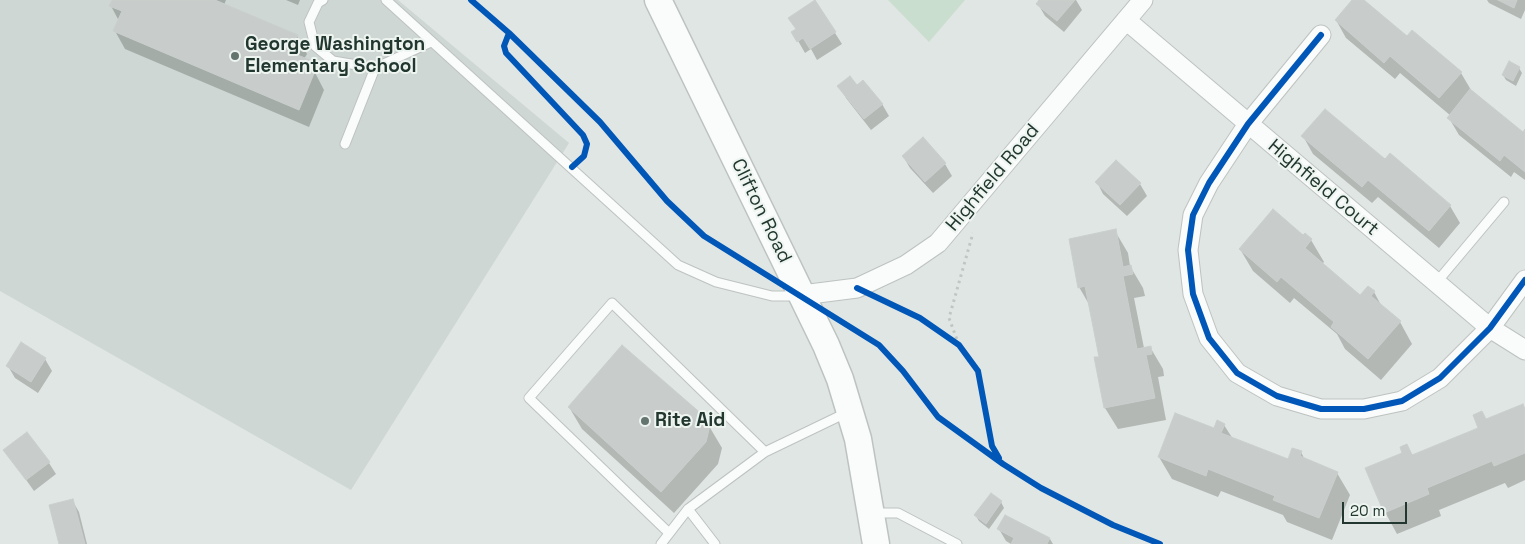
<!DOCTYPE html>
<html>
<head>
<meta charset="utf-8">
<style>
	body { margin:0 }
	#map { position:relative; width:1525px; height:544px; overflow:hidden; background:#e0e6e3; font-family:"Space Grotesk",sans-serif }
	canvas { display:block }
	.scale { position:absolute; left:1342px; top:502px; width:65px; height:22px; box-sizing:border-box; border:2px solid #21372f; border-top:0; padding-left:6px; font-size:15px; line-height:18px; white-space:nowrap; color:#21372f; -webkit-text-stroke:4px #eef5f1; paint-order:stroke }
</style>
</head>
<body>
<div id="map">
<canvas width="1525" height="544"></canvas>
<div class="scale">20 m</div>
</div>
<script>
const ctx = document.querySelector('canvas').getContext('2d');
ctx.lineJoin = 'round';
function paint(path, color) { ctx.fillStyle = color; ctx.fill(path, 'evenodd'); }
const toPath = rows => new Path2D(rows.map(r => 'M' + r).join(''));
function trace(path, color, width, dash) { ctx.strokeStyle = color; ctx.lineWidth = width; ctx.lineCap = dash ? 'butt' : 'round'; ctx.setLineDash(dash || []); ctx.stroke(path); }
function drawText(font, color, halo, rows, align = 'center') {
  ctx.font = font + ' "Space Grotesk",sans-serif'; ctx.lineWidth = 4; ctx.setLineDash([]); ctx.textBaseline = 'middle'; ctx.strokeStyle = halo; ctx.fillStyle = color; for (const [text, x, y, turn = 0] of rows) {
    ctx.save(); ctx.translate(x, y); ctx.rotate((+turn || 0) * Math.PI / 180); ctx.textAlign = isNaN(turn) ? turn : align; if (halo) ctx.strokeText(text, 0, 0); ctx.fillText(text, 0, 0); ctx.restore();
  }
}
paint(toPath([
	[0,0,398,0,569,143,351,490,0,291]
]), '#ced7d3');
paint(toPath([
	[888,0,965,0,929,42]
]), '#cadecf');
paint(toPath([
	[113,0,226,0,224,5,297,36,307,54,304,59,309,61,324,90,309,127,125,49,115,31,119,21,111,6],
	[286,0,300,0,298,5],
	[1041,0,1076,0,1082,10,1064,32,1045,16,1038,4],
	[1354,0,1362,0,1407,38,1461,73,1471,90,1523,134,1525,131,1525,180,1514,172,1511,177,1459,135,1449,118,1451,116,1400,73,1395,79,1346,38,1336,20],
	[1487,0,1525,0,1525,10,1521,19,1489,3],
	[793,32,835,33,842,44,817,60,811,49,805,53],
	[1519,68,1522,73,1516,86,1506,80,1503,75],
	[839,86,882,104,889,116,871,130,846,98],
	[1303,136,1385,161,1450,206,1460,223,1439,248,1378,197,1372,203,1313,154],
	[923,139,945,164,952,176,933,193,910,168,903,156],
	[1097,182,1140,184,1147,196,1127,216,1103,194],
	[1115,231,1128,253,1130,266,1143,288,1145,296,1134,298,1144,348,1150,347,1163,369,1164,376,1158,377,1166,420,1118,429,1105,408,1100,358,1090,306,1079,287],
	[1305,235,1311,240,1324,262,1322,264,1361,296,1374,292,1382,307,1400,322,1412,344,1381,380,1345,349,1337,334,1294,298,1290,303,1253,271,1240,249,1303,236],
	[45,359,52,371,38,393,15,378,8,366],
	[569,407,709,426,722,448,718,464,674,513,582,429],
	[1525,410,1525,480,1508,488,1505,483,1439,510,1441,516,1397,534,1385,512,1407,445,1413,456,1480,429,1486,420],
	[1224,425,1233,439,1288,461,1301,452,1305,460,1337,473,1350,495,1332,540,1287,522,1283,515,1221,491,1218,497,1172,479,1159,457],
	[5,450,49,463,56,474,34,491],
	[72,500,79,512,87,544,60,544],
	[1001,502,1004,508,989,529,979,521,976,516],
	[999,529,1050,539,1053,544,1011,544,1006,541]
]), '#0003');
const building = toPath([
	[112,0,215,0,298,35,290,52,310,60,307,68,315,71,299,110,113,31,122,11,109,6,112,0],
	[815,0,836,32,810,49,803,38,797,42,791,32,796,29,788,18,815,0],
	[1039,0,1075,0,1057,21,1036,4,1039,0],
	[1352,0,1364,0,1407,36,1412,30,1462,72,1439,98,1390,56,1384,63,1335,20,1352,0],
	[1498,0,1517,0,1514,8,1498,0],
	[1509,61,1520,67,1513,81,1502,75,1509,61],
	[850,76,857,85,863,80,883,104,864,119,837,86,850,76],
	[1470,89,1523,132,1525,129,1525,172,1504,155,1500,161,1447,118,1470,89],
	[1325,109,1385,159,1390,153,1451,205,1429,231,1368,180,1362,187,1301,136,1325,109],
	[923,137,946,163,925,182,902,156,923,137],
	[1116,160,1141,183,1120,205,1095,182,1116,160],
	[1273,209,1303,235,1305,233,1312,239,1305,248,1360,295,1368,286,1375,291,1371,296,1401,321,1368,359,1331,327,1334,322,1281,277,1277,282,1239,249,1273,209],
	[1116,229,1123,267,1131,265,1133,274,1123,276,1137,349,1151,346,1152,354,1146,355,1155,398,1104,408,1094,357,1099,357,1085,286,1078,288,1069,239,1116,229],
	[21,342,46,358,31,382,6,366,21,342],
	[622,345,704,416,710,425,706,442,661,492,568,407,622,345],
	[1523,404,1525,409,1525,453,1494,466,1492,461,1427,488,1429,494,1384,513,1365,468,1402,453,1400,447,1407,444,1412,455,1478,428,1473,415,1482,411,1486,419,1523,404],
	[1175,413,1214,428,1217,420,1225,424,1221,433,1288,459,1292,448,1302,451,1300,456,1338,472,1319,518,1273,500,1275,496,1208,469,1206,476,1158,457,1175,413],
	[27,432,50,462,26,480,3,450,27,432],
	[991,493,1002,501,986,524,974,515,991,493],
	[73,499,85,544,59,544,49,505,73,499],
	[1005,515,1050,538,1047,544,1011,544,1014,538,997,529,1005,515]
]);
paint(building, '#c8cdcb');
trace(building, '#c9cfcc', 1);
const lane = toPath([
	[323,0,318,3,309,22,315,46,333,61,375,68,431,42],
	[386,0,678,265,716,282,772,296,798,296],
	[345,144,375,68],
	[1436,283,1504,202],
	[872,513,898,513,957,544],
	[669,533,529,398,612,303,765,452,848,412],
	[661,544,688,509],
	[715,544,688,509,765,452]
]);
const street = toPath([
	[1126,20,1490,328,1525,350],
	[1321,35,1248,124,1209,183,1193,215,1188,250,1193,294,1209,338,1237,373,1277,396,1321,409,1364,409,1402,401,1440,378,1490,328,1525,280],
	[802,295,857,288,906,265,938,243,1143,0]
]);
const secondary = toPath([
	[658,0,826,345,840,379,858,439,876,544]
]);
trace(lane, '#bdc3c0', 11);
trace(street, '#bdc3c0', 21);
trace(secondary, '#bdc3c0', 29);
trace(toPath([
	[959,345,949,318,973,233]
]), '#bfc6c4', 3, [2.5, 4]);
trace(lane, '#fafbfb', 9);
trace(street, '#fafbfb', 19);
trace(secondary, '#fafbfb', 26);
trace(toPath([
	[471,0,509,33,600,122,667,201,704,236,879,345,903,371,938,417,1003,464,1041,488,1113,525,1160,544],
	[509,33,504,46,506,53,583,135,587,144,584,156,572,167],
	[1321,35,1248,124,1209,183,1193,215,1188,250,1193,294,1209,338,1237,373,1277,396,1321,409,1364,409,1402,401,1440,378,1490,328,1525,280],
	[857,288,920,318,959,345,978,371,992,446,999,458]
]), '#0057b8', 6);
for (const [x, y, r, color] of [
	[235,56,5,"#64746e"],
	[645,421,5,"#64746e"]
]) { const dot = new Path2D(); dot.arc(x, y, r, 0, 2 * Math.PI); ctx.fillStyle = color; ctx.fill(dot); trace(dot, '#eef5f1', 2); }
drawText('bold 19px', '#21372f', '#eef5f1', [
	["George Washington",245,45],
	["Elementary School",245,67],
	["Rite Aid",655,421]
], 'left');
drawText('19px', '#21372f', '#eef5f1', [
	["Highfield Road",993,178,-50],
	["Highfield Court",1323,188,40],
	["Clifton Road",761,211,64]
]);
</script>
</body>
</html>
